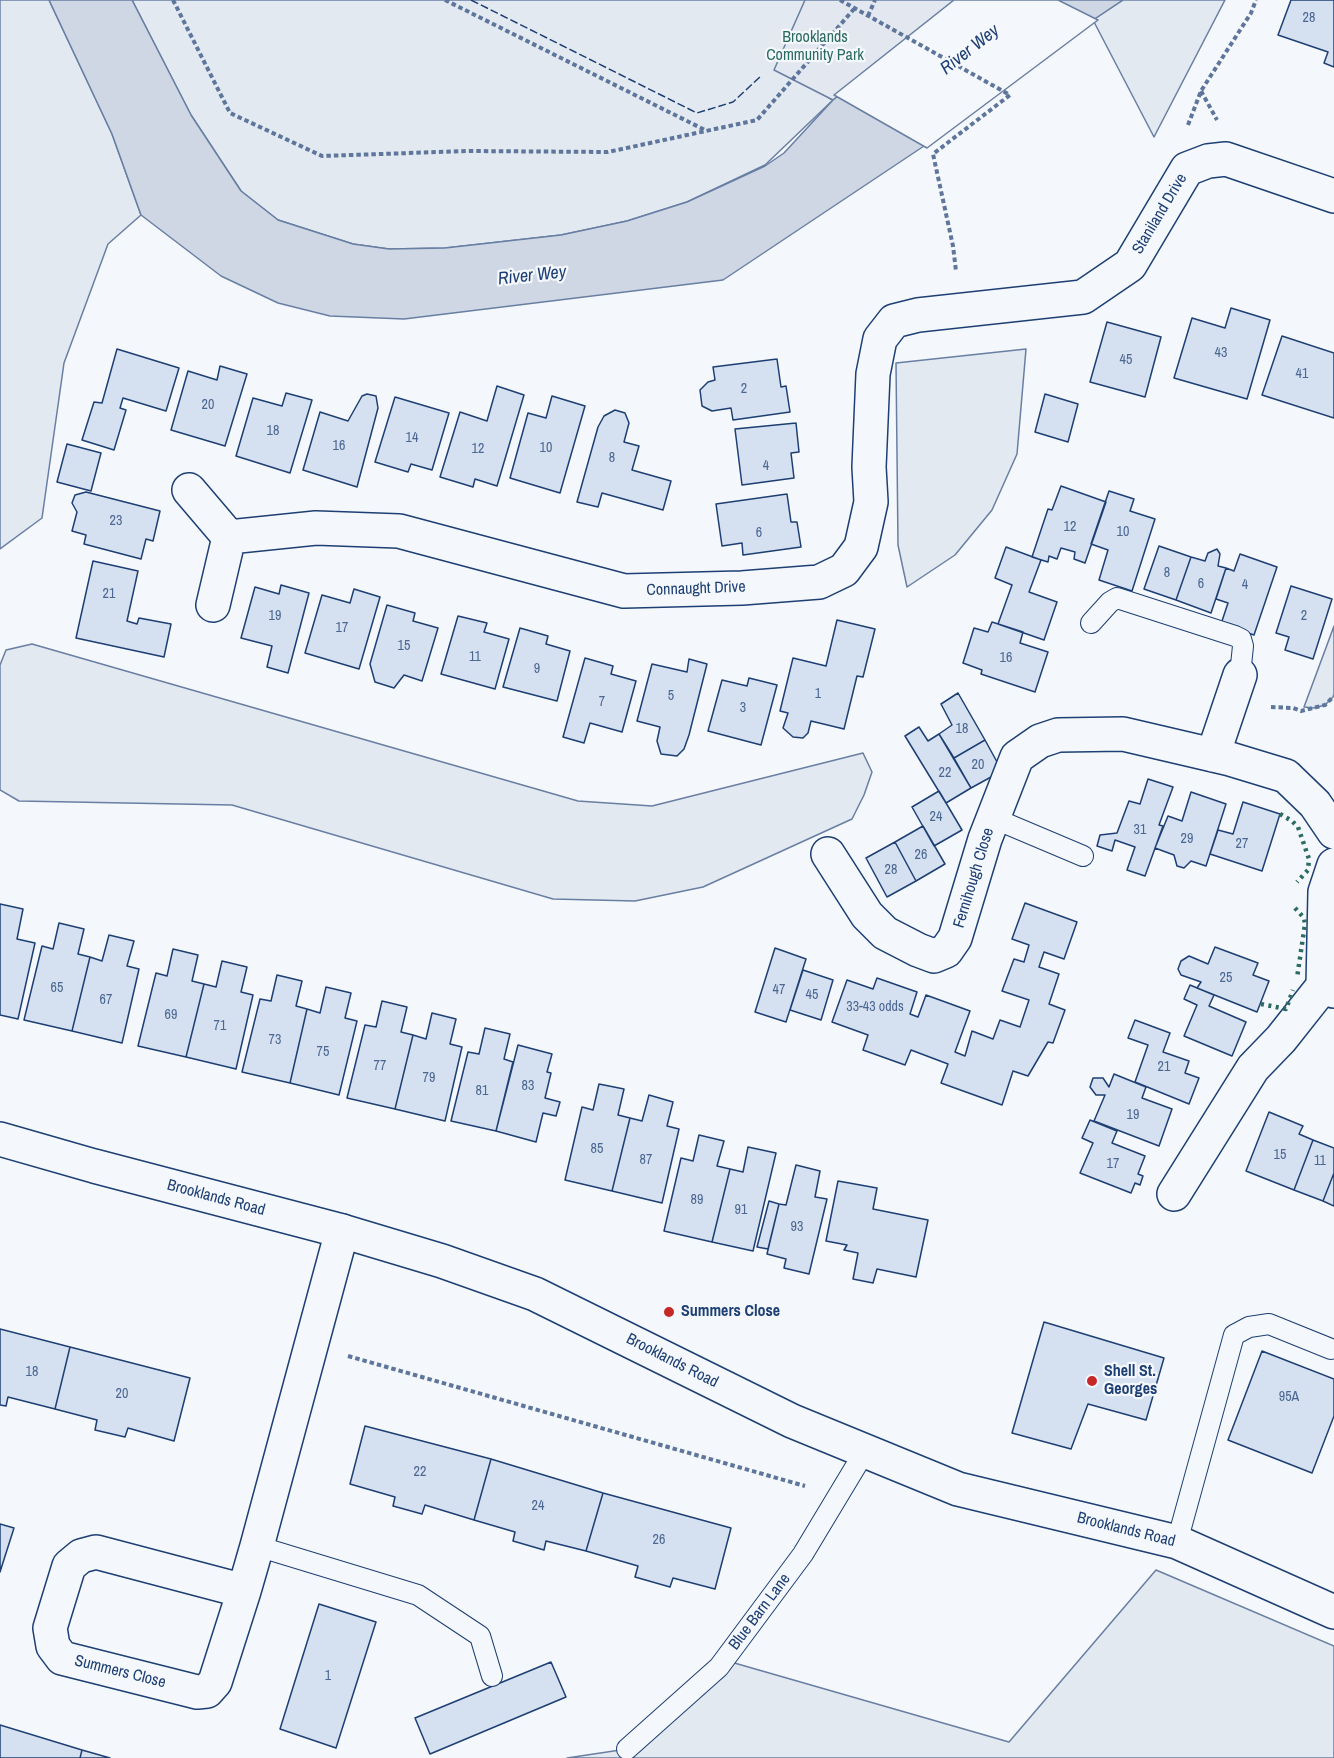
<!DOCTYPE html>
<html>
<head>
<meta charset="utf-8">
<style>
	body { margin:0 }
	canvas { display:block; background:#f4f7fb }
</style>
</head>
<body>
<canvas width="1334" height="1758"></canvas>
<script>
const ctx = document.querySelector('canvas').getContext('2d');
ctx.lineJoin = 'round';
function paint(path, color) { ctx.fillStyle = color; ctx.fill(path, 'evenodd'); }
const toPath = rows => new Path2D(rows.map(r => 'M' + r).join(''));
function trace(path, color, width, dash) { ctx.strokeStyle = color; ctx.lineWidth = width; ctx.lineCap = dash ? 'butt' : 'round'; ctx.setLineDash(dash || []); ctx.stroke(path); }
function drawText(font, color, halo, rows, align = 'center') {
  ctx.font = font + ' "Archivo Narrow",sans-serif'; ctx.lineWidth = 4.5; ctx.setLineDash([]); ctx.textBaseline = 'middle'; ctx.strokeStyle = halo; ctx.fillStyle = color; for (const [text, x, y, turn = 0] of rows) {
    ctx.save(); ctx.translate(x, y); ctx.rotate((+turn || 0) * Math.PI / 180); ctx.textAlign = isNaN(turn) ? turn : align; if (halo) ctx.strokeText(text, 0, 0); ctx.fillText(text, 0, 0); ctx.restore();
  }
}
const green = toPath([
	[0,0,49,0,112,134,141,215,108,244,64,363,42,518,0,549,0,0],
	[132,0,951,0,829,98,833,100,765,165,687,202,627,221,561,235,445,248,389,249,353,244,278,220,241,191,191,115,132,0],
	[1123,0,1225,0,1154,137,1093,20,1123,0],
	[1026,349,1017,454,992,510,955,555,907,587,898,545,896,363,1026,349],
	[1334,626,1334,696,1325,705,1314,708,1304,707,1334,626],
	[32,644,578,801,652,806,863,753,872,772,864,795,852,819,703,887,635,901,553,899,232,805,19,801,0,790,0,665,6,650,32,644],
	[1156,1570,1334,1646,1334,1758,567,1758,627,1749,724,1660,1009,1742,1156,1570]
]);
paint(green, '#e3e9f0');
trace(green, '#687fa3', 1.5);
const parking = toPath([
	[805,0,957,0,833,100,774,70,805,0]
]);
paint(parking, '#e3e8f0');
trace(parking, '#687fa3', 1.5);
const water = toPath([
	[49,0,132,0,191,115,241,191,278,220,353,244,389,249,445,248,561,235,627,221,687,202,765,166,784,153,833,100,957,0,1123,0,1093,20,924,146,723,280,404,319,330,316,278,303,221,276,141,215,112,134,49,0]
]);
paint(water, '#cfd7e4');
trace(water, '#687fa3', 1.5);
const pier = toPath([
	[954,0,1058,0,1098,20,927,148,834,95,954,0]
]);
paint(pier, '#f4f7fb');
trace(pier, '#687fa3', 1.5);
const building = toPath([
	[1291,0,1334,0,1334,67,1324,63,1328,52,1278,35,1291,0],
	[1231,308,1270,320,1247,399,1174,378,1192,318,1225,328,1231,308],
	[1107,322,1161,337,1145,397,1090,382,1107,322],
	[1282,336,1334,353,1334,418,1262,395,1282,336],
	[117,349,179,368,166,411,123,398,120,408,126,410,114,450,82,440,94,402,102,403,117,349],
	[777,359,781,387,786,386,790,412,733,420,731,408,712,411,702,406,700,390,708,382,715,380,713,367,777,359],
	[220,366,247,374,225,446,171,430,188,371,217,380,220,366],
	[497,386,524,395,497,486,475,479,473,487,440,477,460,412,487,421,497,386],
	[286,393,312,400,290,473,236,456,253,398,282,406,286,393],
	[367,394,376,396,378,408,357,487,303,470,320,412,348,421,362,396,367,394],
	[1045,394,1078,404,1068,442,1035,432,1045,394],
	[552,396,585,406,560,493,510,478,528,413,546,418,552,396],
	[395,397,449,413,432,470,411,464,408,472,375,462,395,397],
	[615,410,625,413,629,423,624,442,639,446,632,470,671,481,663,510,602,493,598,507,577,502,598,427,604,416,615,410],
	[796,423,799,452,791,453,794,478,742,485,735,429,796,423],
	[67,444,101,453,91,491,57,482,67,444],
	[1061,486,1106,502,1085,563,1074,559,1075,552,1061,548,1057,559,1049,556,1048,562,1032,557,1048,509,1052,510,1061,486],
	[1109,491,1134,499,1130,511,1155,519,1132,591,1099,580,1108,550,1091,544,1109,491],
	[86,492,160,511,153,541,146,539,141,559,84,544,86,535,72,531,77,512,72,503,75,495,86,492],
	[787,494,791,522,797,522,801,547,743,555,742,543,722,546,716,504,787,494],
	[1159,546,1191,557,1176,600,1144,589,1159,546],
	[1006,547,1041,560,1029,592,1057,602,1044,640,998,624,1012,585,995,578,1006,547],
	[1217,549,1220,554,1218,566,1226,568,1211,613,1176,600,1191,557,1205,561,1208,553,1217,549],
	[1240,554,1277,567,1254,635,1221,624,1228,603,1216,599,1226,568,1234,571,1240,554],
	[93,561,138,571,127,621,137,624,139,618,171,624,164,657,76,638,93,561],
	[281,585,309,593,288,673,267,667,272,646,241,638,255,587,279,594,281,585],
	[1291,586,1332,599,1313,659,1285,650,1289,637,1276,633,1291,586],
	[354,589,380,597,359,669,305,653,322,595,350,603,354,589],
	[387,605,415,613,413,621,438,628,422,681,404,675,394,688,375,682,370,664,387,605],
	[458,616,487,623,484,632,509,639,495,689,441,674,458,616],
	[837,620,875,629,863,677,857,676,844,729,811,721,808,733,803,738,793,737,783,728,788,713,780,711,793,658,826,666,837,620],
	[992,622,1023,632,1020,643,1048,652,1035,692,981,674,982,670,963,663,974,628,988,632,992,622],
	[520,628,548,636,546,644,570,651,557,701,503,687,520,628],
	[585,658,613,666,611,674,636,681,622,732,590,723,584,743,563,737,585,658],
	[689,659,707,664,689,735,684,749,677,756,661,754,657,741,660,727,637,721,652,664,687,672,689,659],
	[749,678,777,685,761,745,708,731,722,680,747,686,749,678],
	[958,693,985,740,954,758,939,734,952,725,941,704,958,693],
	[919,727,928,741,939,734,971,788,946,803,905,736,919,727],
	[985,740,1002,771,971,788,954,758,985,740],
	[1148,779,1173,787,1159,825,1163,826,1145,876,1127,870,1135,847,1115,840,1112,851,1097,846,1100,835,1117,833,1129,801,1140,804,1148,779],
	[939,791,962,830,934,846,912,807,939,791],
	[1191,792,1226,804,1206,866,1191,861,1184,868,1177,866,1174,855,1155,848,1168,816,1182,821,1191,792],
	[1243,802,1280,814,1262,871,1210,854,1218,830,1233,834,1243,802],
	[923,826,945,864,916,881,895,842,923,826],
	[895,842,916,881,887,897,866,858,895,842],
	[1025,903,1077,922,1064,959,1044,952,1039,967,1059,974,1049,1004,1065,1010,1053,1043,1048,1042,1028,1076,1013,1071,1002,1105,941,1083,948,1064,911,1050,905,1065,863,1050,868,1035,832,1022,847,980,873,989,877,978,917,992,910,1014,918,1017,926,995,970,1011,955,1052,965,1056,972,1031,993,1039,1000,1020,1020,1027,1029,1000,1002,991,1014,959,1024,962,1029,945,1012,939,1025,903],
	[0,904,23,909,17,939,35,943,18,1019,0,1015,0,904],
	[59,923,84,929,78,954,90,957,72,1031,24,1020,42,946,53,949,59,923],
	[109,935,134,941,127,966,139,969,122,1043,72,1031,90,957,102,961,109,935],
	[1215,947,1258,963,1253,975,1269,981,1257,1012,1197,988,1201,982,1181,975,1178,969,1181,961,1189,956,1208,964,1215,947],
	[775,948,806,959,786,1022,755,1012,775,948],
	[173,949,198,955,192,981,204,984,186,1057,138,1046,156,973,167,976,173,949],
	[222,961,247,967,241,992,253,995,236,1069,186,1057,204,984,216,987,222,961],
	[803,970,833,980,821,1020,790,1010,803,970],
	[277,975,302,981,296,1006,307,1009,290,1083,242,1072,260,999,271,1001,277,975],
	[1190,985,1214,995,1209,1006,1246,1022,1232,1056,1184,1036,1197,1005,1184,999,1190,985],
	[326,987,351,993,345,1018,357,1021,339,1095,290,1083,307,1009,320,1013,326,987],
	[382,1001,407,1007,401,1032,413,1035,395,1109,347,1098,365,1025,376,1027,382,1001],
	[432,1013,456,1019,450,1044,462,1047,445,1121,395,1109,413,1035,426,1039,432,1013],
	[1135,1020,1170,1033,1163,1052,1189,1061,1185,1073,1199,1078,1189,1104,1135,1082,1148,1045,1128,1038,1135,1020],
	[485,1028,510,1034,504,1059,513,1062,496,1131,451,1121,468,1052,479,1054,485,1028],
	[518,1045,552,1054,547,1072,551,1073,545,1098,560,1102,556,1116,543,1113,536,1142,496,1131,518,1045],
	[1114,1074,1146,1087,1142,1098,1172,1109,1159,1146,1094,1121,1105,1095,1096,1095,1090,1087,1093,1078,1103,1078,1109,1087,1114,1074],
	[599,1084,624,1089,618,1115,630,1118,612,1191,565,1180,582,1107,593,1110,599,1084],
	[649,1095,673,1102,667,1126,679,1129,662,1203,612,1191,630,1118,642,1121,649,1095],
	[1269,1112,1303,1126,1299,1134,1313,1140,1294,1190,1246,1171,1269,1112],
	[1090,1120,1117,1131,1112,1143,1145,1156,1138,1174,1143,1176,1140,1185,1135,1183,1131,1193,1080,1173,1093,1143,1082,1138,1090,1120],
	[699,1135,724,1141,717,1166,730,1169,712,1242,664,1231,681,1158,693,1161,699,1135],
	[1313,1140,1334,1148,1334,1173,1323,1201,1294,1190,1313,1140],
	[748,1147,776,1153,753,1251,712,1242,730,1169,743,1172,748,1147],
	[796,1165,820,1171,815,1197,827,1199,809,1274,784,1268,786,1259,767,1254,779,1204,786,1205,796,1165],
	[1334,1173,1334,1206,1323,1201,1334,1173],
	[838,1181,877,1188,873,1209,928,1220,916,1277,877,1269,873,1283,853,1279,858,1253,844,1250,847,1245,826,1241,838,1181],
	[769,1201,779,1204,768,1249,757,1247,769,1201],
	[1044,1322,1164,1358,1146,1420,1088,1404,1071,1449,1012,1433,1044,1322],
	[0,1329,70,1347,55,1409,8,1397,6,1406,0,1405,0,1329],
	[70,1347,190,1378,174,1441,128,1428,125,1437,95,1430,97,1420,55,1409,70,1347],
	[1262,1351,1334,1379,1334,1416,1312,1473,1228,1440,1262,1351],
	[365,1426,491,1459,474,1520,425,1505,422,1514,393,1506,395,1497,350,1484,365,1426],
	[491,1459,603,1493,586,1551,546,1541,544,1550,513,1541,515,1532,474,1520,491,1459],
	[603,1493,731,1528,715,1589,673,1578,670,1587,635,1577,638,1566,586,1551,603,1493],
	[0,1524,14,1528,0,1572,0,1524],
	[319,1604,376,1622,336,1748,280,1729,319,1604],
	[551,1662,566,1697,430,1754,415,1718,551,1662],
	[0,1725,82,1750,80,1758,0,1758,0,1725],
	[82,1750,110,1758,80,1758,82,1750]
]);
paint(building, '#d5e0f0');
trace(building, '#1d3f73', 1.5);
const lane = toPath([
	[1091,623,1110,602,1117,598,1235,636,1241,639,1243,646,1240,675],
	[993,818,1083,856],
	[1177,1542,1234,1335,1249,1327,1269,1324,1331,1349],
	[257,1546,418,1595,480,1636,492,1676],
	[627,1749,719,1667,803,1554,865,1451]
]);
const street = toPath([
	[189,490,229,537,316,528,399,531,624,591,742,588,819,582,844,570,861,547,871,502,869,467,873,374,880,339,894,321,918,315,1083,297,1130,265,1187,169,1208,161,1226,159,1334,196],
	[213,605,229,537],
	[1213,755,1240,675],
	[828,854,867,915,885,933,918,950,934,956,946,951,955,938,985,839,1017,757,1040,741,1058,735,1123,734,1230,759,1286,776,1315,804,1334,832],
	[1334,865,1325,892,1323,986,1334,991],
	[1174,1194,1253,1068,1281,1039,1323,986],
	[244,1591,96,1552,81,1556,69,1566,50,1628,53,1646,62,1658,197,1692,207,1691,215,1682,244,1591,257,1546,342,1231]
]);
const secondary = toPath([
	[0,1139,94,1166,342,1231,442,1261,535,1294,792,1421,958,1489,1177,1542,1334,1612]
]);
trace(lane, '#1d3f73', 22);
trace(street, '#1d3f73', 36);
trace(secondary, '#1d3f73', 36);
trace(toPath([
	[173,0,230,113,322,156,468,151,608,152,757,120,854,9],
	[445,0,705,130],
	[840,0,1010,95,933,154,953,246,956,271],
	[868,16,875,0],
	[1201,91,1217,120],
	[1188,125,1201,91,1251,13,1256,0],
	[1271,707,1293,708,1301,711,1325,705,1334,696],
	[348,1356,805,1486]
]), '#5e769c', 4, [4.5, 3]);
trace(lane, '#f4f7fb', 20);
trace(street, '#f4f7fb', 33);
trace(secondary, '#f4f7fb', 33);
trace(toPath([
	[1280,814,1292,821,1298,827,1309,859,1308,870,1297,882],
	[1295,908,1304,918,1305,924,1297,978],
	[1261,1004,1286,1009,1293,990]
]), '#2c6c60', 4.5, [3, 4.5]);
trace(toPath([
	[471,0,697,113,733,102,762,75]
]), '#1d3f73', 1.5, [8, 3]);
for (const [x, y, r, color] of [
	[669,1312,6,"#c62828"],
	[1092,1381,6,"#c62828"]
]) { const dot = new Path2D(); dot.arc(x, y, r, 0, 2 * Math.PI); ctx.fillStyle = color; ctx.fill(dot); trace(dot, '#f4f7fb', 2); }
drawText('14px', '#4b6792', null, [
	["28",1309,18],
	["43",1221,353],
	["45",1126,360],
	["41",1302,374],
	["2",744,389],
	["20",208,405],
	["18",273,431],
	["14",412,438],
	["16",339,446],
	["10",546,448],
	["12",478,449],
	["8",612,458],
	["4",766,466],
	["23",116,521],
	["12",1070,527],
	["10",1123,532],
	["6",759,533],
	["8",1167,573],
	["6",1201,584],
	["4",1245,585],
	["21",109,594],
	["19",275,616],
	["2",1304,616],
	["17",342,628],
	["15",404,646],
	["11",475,657],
	["16",1006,658],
	["9",537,669],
	["1",818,694],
	["5",671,696],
	["7",602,702],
	["3",743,708],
	["18",962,729],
	["20",978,765],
	["22",945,773],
	["24",936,817],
	["31",1140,830],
	["29",1187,839],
	["27",1242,844],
	["26",921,855],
	["28",891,870],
	["25",1226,978],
	["65",57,988],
	["47",779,990],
	["45",812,995],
	["67",106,1000],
	["33-43 odds",875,1007],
	["69",171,1015],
	["71",220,1026],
	["73",275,1040],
	["75",323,1052],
	["77",380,1066],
	["21",1164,1067],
	["79",429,1078],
	["83",528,1086],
	["81",482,1091],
	["19",1133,1115],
	["85",597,1149],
	["15",1280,1155],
	["87",646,1160],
	["11",1320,1161],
	["17",1113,1164],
	["89",697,1200],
	["91",741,1210],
	["93",797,1227],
	["18",32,1372],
	["20",122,1394],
	["95A",1289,1397],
	["22",420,1472],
	["24",538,1506],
	["26",659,1540],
	["1",328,1676]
]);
drawText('16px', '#2c6c60', '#f4f7fb', [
	["Brooklands",815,38],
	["Community Park",815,56]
]);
drawText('16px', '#1d3f73', '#f4f7fb', [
	["Staniland Drive",1160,214,-59],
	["Connaught Drive",696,589,-2],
	["Fernihough Close",974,878,-73],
	["Brooklands Road",216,1198,15],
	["Brooklands Road",672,1361,27],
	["Brooklands Road",1126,1530,14],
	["Blue Barn Lane",760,1612,-53],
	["Summers Close",120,1672,14]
]);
drawText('bold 16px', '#1d3f73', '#f4f7fb', [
	["Summers Close",681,1312],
	["Shell St.",1104,1372],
	["Georges",1104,1390]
], 'left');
drawText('italic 18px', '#1d3f73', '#f4f7fb', [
	["River Wey",970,50,-38],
	["River Wey",532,276,-6]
]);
</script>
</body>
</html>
